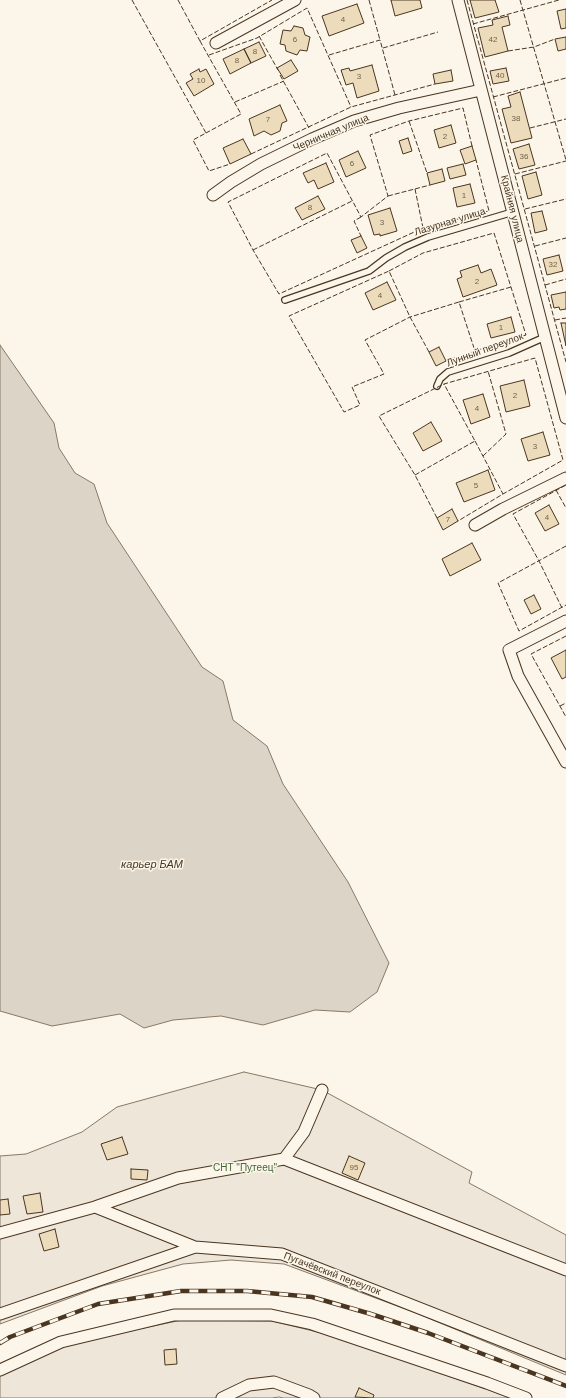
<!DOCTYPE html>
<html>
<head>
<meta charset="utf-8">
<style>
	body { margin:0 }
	canvas { display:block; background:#fbf6e9 }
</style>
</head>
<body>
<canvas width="566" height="1398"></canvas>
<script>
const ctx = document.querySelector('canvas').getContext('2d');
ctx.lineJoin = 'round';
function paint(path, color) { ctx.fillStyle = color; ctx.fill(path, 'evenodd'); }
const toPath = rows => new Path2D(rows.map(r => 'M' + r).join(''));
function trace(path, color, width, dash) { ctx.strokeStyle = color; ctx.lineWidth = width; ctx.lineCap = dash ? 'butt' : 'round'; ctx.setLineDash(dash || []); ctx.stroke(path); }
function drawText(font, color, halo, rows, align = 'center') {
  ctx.font = font + ' Arial,sans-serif'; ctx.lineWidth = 3; ctx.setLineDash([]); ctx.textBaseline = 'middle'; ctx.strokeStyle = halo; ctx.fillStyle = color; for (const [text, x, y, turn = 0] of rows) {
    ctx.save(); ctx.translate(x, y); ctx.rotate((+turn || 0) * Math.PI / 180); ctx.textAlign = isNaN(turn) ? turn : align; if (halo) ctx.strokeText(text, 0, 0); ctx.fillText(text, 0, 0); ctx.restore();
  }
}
const green = toPath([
	[244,1072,322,1090,472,1172,469,1183,566,1235,566,1375,416,1313,284,1264,231,1260,183,1264,102,1286,0,1324,0,1156,26,1154,82,1132,117,1107,244,1072],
	[182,1320,272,1321,338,1337,511,1398,283,1398,279,1397,272,1398,0,1398,0,1376,67,1344,182,1320]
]);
paint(green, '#ede6d9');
trace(green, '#887966', 1);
const water = toPath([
	[0,345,54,423,59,448,75,473,94,484,107,523,202,667,223,681,233,720,267,746,283,784,348,882,389,963,377,992,350,1012,315,1010,263,1025,221,1016,173,1020,144,1028,120,1014,52,1026,0,1011,0,345]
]);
paint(water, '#dcd4c6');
trace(water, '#887966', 1);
const building = toPath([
	[391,0,420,0,422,8,395,16,391,0],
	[470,0,495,0,499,12,475,18,470,0],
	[357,4,364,23,329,36,322,16,357,4],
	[566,9,566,28,561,29,557,11,566,9],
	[508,16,510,25,502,27,508,51,485,57,478,28,493,25,492,20,508,16],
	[294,26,303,28,305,35,310,37,307,51,300,50,297,55,286,51,285,45,280,44,283,30,291,31,294,26],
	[566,37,566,49,558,51,555,39,566,37],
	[259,42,266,56,251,63,244,49,259,42],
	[244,49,251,63,230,74,223,59,244,49],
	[291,60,298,71,284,79,277,68,291,60],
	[372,65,379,91,357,98,353,83,346,85,341,70,349,68,350,71,372,65],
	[506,68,509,81,493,84,490,71,506,68],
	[199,69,200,72,206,69,214,84,194,96,186,83,193,79,190,74,199,69],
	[451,70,453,81,435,84,433,74,451,70],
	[520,92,532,138,511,143,502,109,511,107,508,96,520,92],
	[280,105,287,121,282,123,280,131,271,135,264,131,254,136,249,119,280,105],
	[451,125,456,143,439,148,434,130,451,125],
	[408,138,412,151,403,154,399,141,408,138],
	[243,139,251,154,230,164,223,148,243,139],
	[529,144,535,165,519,169,513,149,529,144],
	[472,146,476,160,465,164,460,150,472,146],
	[358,151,366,168,346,177,339,160,358,151],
	[326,163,334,182,318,189,314,180,308,183,303,173,326,163],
	[463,164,466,175,450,179,447,168,463,164],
	[442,169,445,181,430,185,427,173,442,169],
	[536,172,542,195,528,199,522,176,536,172],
	[470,184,475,203,457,207,453,188,470,184],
	[318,196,325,209,302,220,295,208,318,196],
	[390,208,397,231,380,236,380,234,374,235,368,215,390,208],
	[542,211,547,230,535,233,531,213,542,211],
	[361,236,367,248,357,253,351,240,361,236],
	[559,255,563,271,547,275,543,259,559,255],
	[478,265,481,273,491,269,497,285,463,297,457,279,462,277,460,271,478,265],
	[387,282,396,300,373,310,365,293,387,282],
	[566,292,566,309,560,310,559,307,554,308,551,295,566,292],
	[511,317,515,332,491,338,487,324,511,317],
	[561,323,566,323,566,346,561,323],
	[439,347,446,361,436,366,429,352,439,347],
	[524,380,530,406,506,412,500,386,524,380],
	[483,394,490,417,471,424,463,400,483,394],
	[431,422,442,441,423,451,413,433,431,422],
	[543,432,550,455,528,461,521,439,543,432],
	[488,470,495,490,464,502,456,483,488,470],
	[549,505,559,524,545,531,535,513,549,505],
	[452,509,458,521,443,530,437,518,452,509],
	[472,543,481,560,450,576,442,559,472,543],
	[534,595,541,609,531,614,524,600,534,595],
	[566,650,566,677,562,679,551,658,566,650],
	[122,1137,128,1154,107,1160,101,1144,122,1137],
	[349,1156,365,1163,358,1180,342,1173,349,1156],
	[131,1169,148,1170,147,1180,131,1179,131,1169],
	[40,1193,43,1212,27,1214,23,1196,40,1193],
	[8,1199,10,1214,0,1215,0,1200,8,1199],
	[55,1229,59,1247,44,1251,39,1234,55,1229],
	[176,1349,177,1364,165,1365,164,1350,176,1349],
	[359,1388,374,1395,373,1398,355,1397,359,1388]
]);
paint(building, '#ecdcbc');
trace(building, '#4a3520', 1);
const service = toPath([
	[285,300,369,271,386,258,405,247,428,237,513,212],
	[437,386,440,379,448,372,509,353,545,337]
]);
const minor = toPath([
	[458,0,566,418],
	[216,43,295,0],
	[213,195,231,182,261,164,312,139,354,121,399,108,481,90],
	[475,525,503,509,566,478],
	[566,621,509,650,518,676,566,762],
	[284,1159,304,1132,322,1090],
	[95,1207,195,1247],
	[0,1233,95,1207,178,1178,284,1159,566,1270],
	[0,1314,195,1247,282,1254,566,1366],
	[0,1370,61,1342,174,1315,271,1315,312,1324,487,1383,526,1398],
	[222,1398,249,1385,274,1382,309,1395,314,1398]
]);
trace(service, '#4a3520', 8);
trace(minor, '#4a3520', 13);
trace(service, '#fbf6e9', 5.5);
trace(minor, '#fbf6e9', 11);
const rail = toPath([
	[0,1343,10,1337,98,1304,181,1291,247,1291,312,1297,371,1314,428,1333,566,1386]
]);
trace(rail, '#4a3520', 4.5);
trace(rail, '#fbf6e9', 3, [9]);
trace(toPath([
	[132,0,206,133,193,140,209,171,230,164],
	[178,0,200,41,272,0],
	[369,0,380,40],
	[467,0,566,362],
	[520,0,566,160],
	[473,24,559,0],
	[259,36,278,70],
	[200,41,241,114,206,133],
	[383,48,438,32],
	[508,51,534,47,555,39],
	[209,55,257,38,307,8,351,107],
	[329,55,380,40,395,95],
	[280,75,309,128],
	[493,97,566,78],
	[235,102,284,81],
	[409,121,427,173],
	[530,128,566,119],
	[472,146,463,108,409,121,370,135,388,196,361,217,327,153,228,202,253,250,279,294,423,228,489,211,476,160],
	[251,154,351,107,435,84],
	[515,174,566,161],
	[415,189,423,228],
	[388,196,430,185],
	[525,209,566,199],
	[361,217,354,221,361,236],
	[535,246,566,238],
	[253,250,352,201],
	[389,271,423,253,494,233,526,335,475,351],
	[545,285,566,279],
	[459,302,511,287],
	[555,320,566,318],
	[429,352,410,317,389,271,289,316,344,412,360,405,352,387,384,374,365,340,410,317,459,302,475,351,446,361],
	[475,441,503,494],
	[483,456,506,434,488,371],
	[415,475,475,441,444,384],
	[556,490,566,508],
	[437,518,415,475,379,416,444,384,535,358,563,460,503,494,458,521],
	[566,546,498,583,519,631,566,605],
	[562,608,539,561,513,514,566,485],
	[566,636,531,654,566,717],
	[560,706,566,703]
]), '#4a3520', 1, [5, 2]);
drawText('8px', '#725f47', null, [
	["4",343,20],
	["6",295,40],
	["42",493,40],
	["8",255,52],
	["8",237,61],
	["40",500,76],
	["3",359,77],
	["10",201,81],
	["38",516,119],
	["7",268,120],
	["2",445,137],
	["36",524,157],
	["6",352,164],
	["1",464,196],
	["8",310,208],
	["3",382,223],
	["32",553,265],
	["2",477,282],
	["4",380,296],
	["1",501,328],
	["2",515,396],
	["4",477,409],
	["3",535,447],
	["5",476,486],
	["4",547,518],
	["7",448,520],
	["95",354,1168]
]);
drawText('10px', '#4a3520', '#fbf6e9', [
	["Черничная улица",331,133,-23],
	["Крайняя улица",512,209,76],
	["Лазурная улица",450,222,-17],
	["Лунный переулок",485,350,-20],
	["Пугачёвский переулок",332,1274,21]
]);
drawText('10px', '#436837', '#fbf6e9', [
	["СНТ \"Путеец\"",245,1168]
]);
drawText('italic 11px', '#4a3520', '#fbf6e9', [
	["карьер БАМ",152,865]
]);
</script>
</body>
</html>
